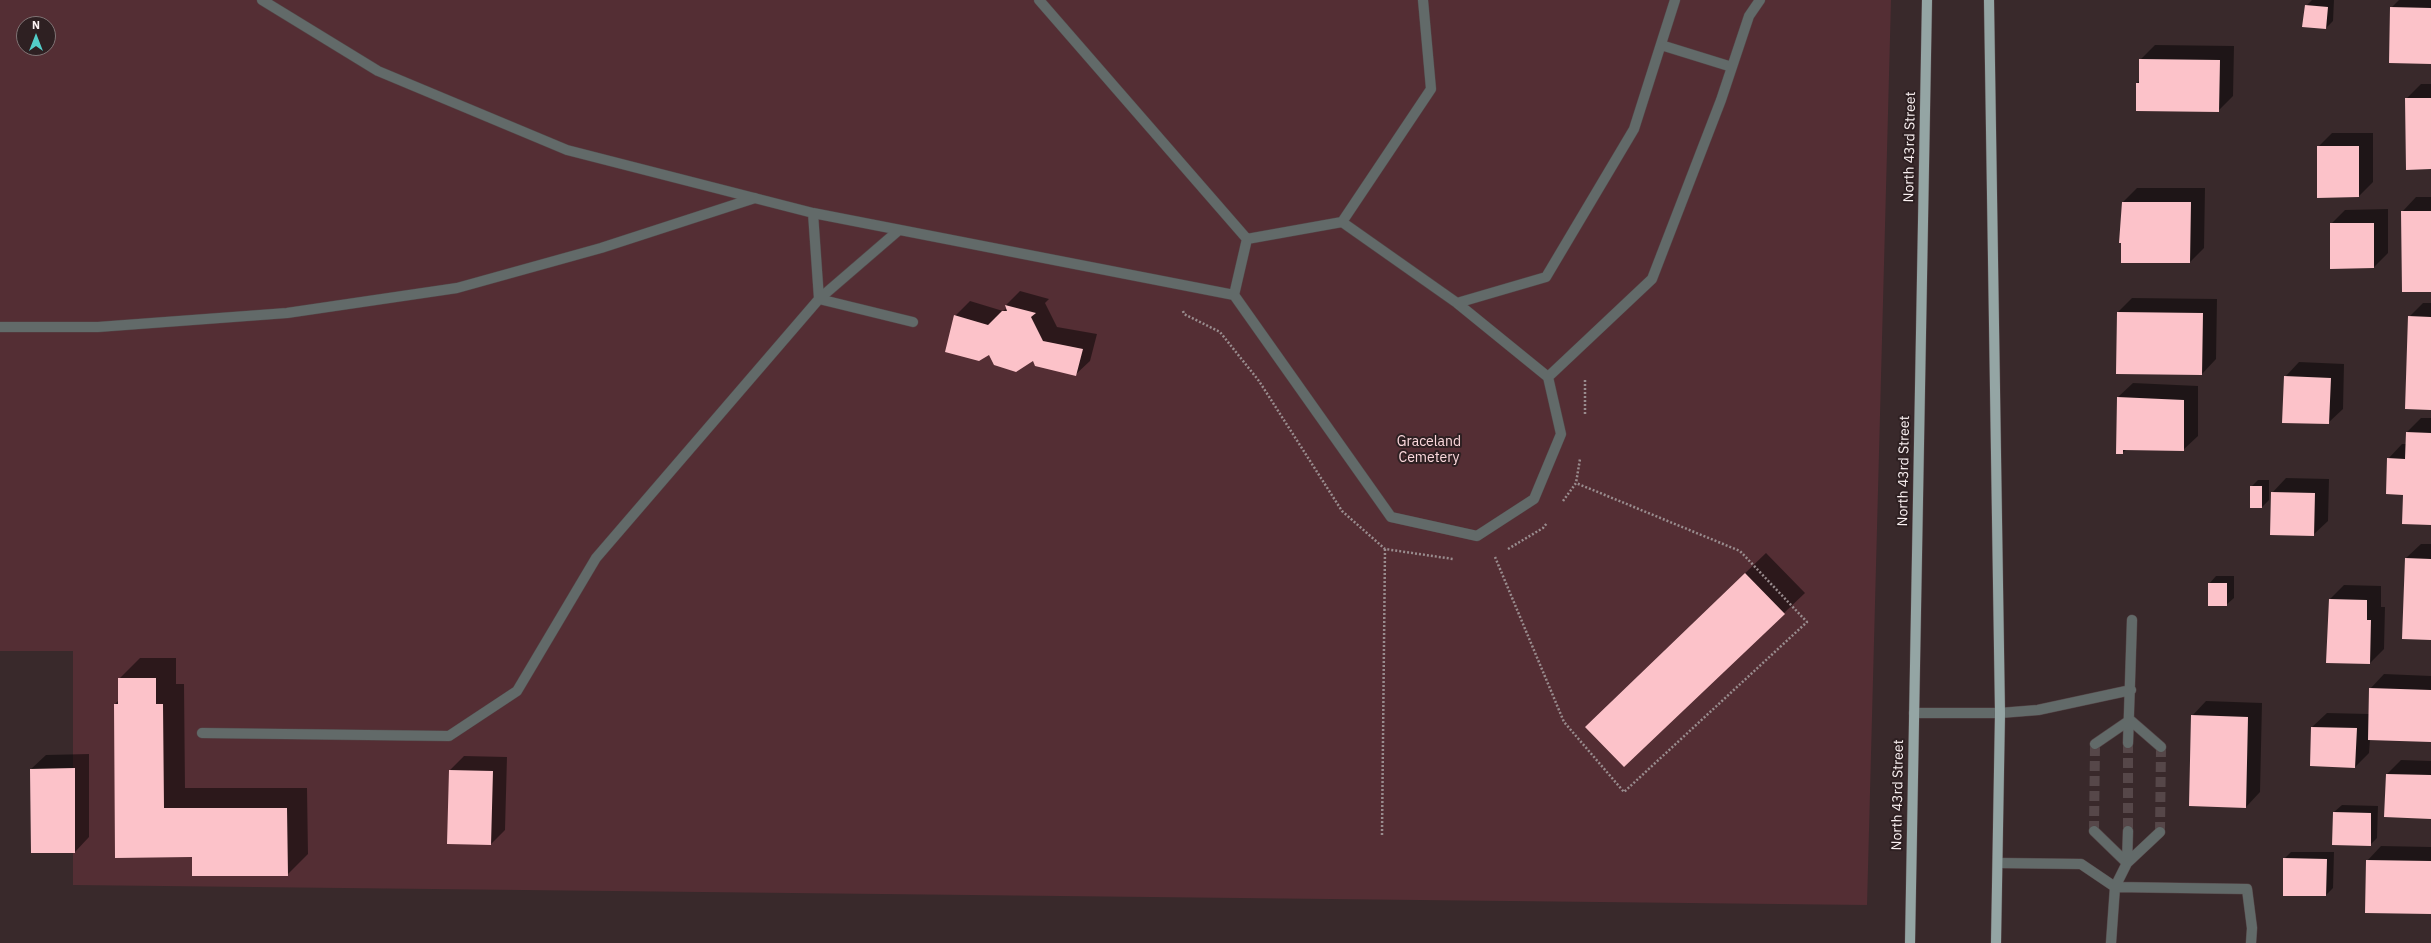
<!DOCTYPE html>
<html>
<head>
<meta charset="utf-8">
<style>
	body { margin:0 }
	#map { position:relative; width:2431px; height:943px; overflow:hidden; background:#39292b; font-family:"IBM Plex Sans",sans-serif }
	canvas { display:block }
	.north { position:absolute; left:16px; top:16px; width:40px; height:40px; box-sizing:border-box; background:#2e2022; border:1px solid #807475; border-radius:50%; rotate:0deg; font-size:11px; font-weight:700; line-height:16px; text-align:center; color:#fbf1f2 }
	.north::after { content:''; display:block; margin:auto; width:14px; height:18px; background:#53cdc9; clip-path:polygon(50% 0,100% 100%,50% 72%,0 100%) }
</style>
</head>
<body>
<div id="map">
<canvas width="2431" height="943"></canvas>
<div class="north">N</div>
</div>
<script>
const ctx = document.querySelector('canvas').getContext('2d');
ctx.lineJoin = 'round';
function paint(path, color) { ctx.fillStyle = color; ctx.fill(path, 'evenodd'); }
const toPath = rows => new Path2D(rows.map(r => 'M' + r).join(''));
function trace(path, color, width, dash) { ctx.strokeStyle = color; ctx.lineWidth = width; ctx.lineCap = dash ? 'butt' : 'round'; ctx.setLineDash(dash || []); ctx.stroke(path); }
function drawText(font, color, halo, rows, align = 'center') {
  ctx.font = font + ' "IBM Plex Sans",sans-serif'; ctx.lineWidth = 4; ctx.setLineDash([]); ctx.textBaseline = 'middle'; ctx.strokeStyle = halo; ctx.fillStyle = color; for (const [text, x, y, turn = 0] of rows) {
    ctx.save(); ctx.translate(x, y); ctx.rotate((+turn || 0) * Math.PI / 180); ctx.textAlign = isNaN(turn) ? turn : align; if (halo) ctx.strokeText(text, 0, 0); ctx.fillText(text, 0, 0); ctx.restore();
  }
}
paint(toPath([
	[0,0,1891,0,1867,905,73,885,73,651,0,651],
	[24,24,48,24,48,48,24,48]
]), '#542e34');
paint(toPath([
	[2312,0,2334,0,2333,21,2326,28,2306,6],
	[2399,0,2431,0,2431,63,2391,8],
	[2155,45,2234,46,2233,96,2218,111,2137,83,2140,80,2140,60],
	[2421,84,2431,84,2431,168,2406,99],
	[2332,133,2373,133,2373,182,2359,196,2318,147],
	[2137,188,2205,188,2204,248,2190,262,2123,202],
	[2416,197,2431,197,2431,291,2402,212],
	[2388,209,2388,253,2374,267,2331,224,2345,210],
	[1020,291,1049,299,1045,303,1057,327,1097,334,1090,361,1075,375,1034,360,990,354,955,316,970,301,1003,311,1007,308,1006,305],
	[2132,298,2217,299,2216,359,2202,374,2118,312],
	[2423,303,2431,303,2431,409,2409,317],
	[2299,362,2344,364,2343,409,2328,423,2285,377],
	[2133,383,2198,386,2198,436,2183,450,2126,450,2122,453,2117,453,2118,397],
	[2421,418,2431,418,2431,524,2404,494,2388,459,2402,444,2406,444,2407,432],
	[2286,478,2329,479,2328,521,2313,535,2272,493],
	[2258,480,2269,480,2269,500,2262,507,2251,507,2251,487],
	[2421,544,2431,544,2431,639,2403,638,2406,558],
	[1766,553,1805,593,1784,613,1607,706],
	[2216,576,2234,576,2234,598,2226,605,2209,584],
	[2344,585,2381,586,2381,607,2385,607,2384,649,2370,663,2330,599],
	[140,658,176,658,176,684,184,684,185,788,307,788,308,854,287,875,193,856,116,857,115,704,119,700,119,679],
	[2384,674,2431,676,2431,741,2370,739,2369,753,2355,767,2311,765,2312,727,2327,713,2369,714,2370,689],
	[2206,701,2262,703,2260,792,2246,807,2192,716],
	[89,754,89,837,75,852,31,769,46,755],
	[464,756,507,757,505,830,491,844,450,770],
	[2401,760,2431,761,2431,818,2387,774],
	[2342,805,2378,806,2377,838,2370,845,2333,844,2334,812],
	[2381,846,2431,847,2431,913,2367,861],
	[2291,852,2334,852,2333,888,2326,895,2284,859]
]), '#0007');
paint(toPath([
	[2305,5,2328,7,2326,29,2302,27],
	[2390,7,2431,8,2431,64,2389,63],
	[2139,59,2220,60,2219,112,2136,111,2136,83,2139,83],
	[2405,98,2431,98,2431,169,2406,170],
	[2317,146,2359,146,2359,197,2317,198],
	[2122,202,2191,202,2190,263,2121,263,2121,243,2119,243],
	[2401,211,2431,211,2431,292,2402,292],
	[2330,223,2374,223,2374,268,2330,269],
	[1005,305,1036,313,1031,317,1043,341,1083,349,1076,376,1035,366,1033,361,1016,372,994,365,989,355,979,361,945,352,954,315,988,325,1002,311,1007,311],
	[2117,312,2203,313,2202,375,2116,374],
	[2408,316,2431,317,2431,410,2405,409],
	[2284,376,2331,378,2329,424,2282,423],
	[2117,397,2184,400,2184,451,2123,450,2123,454,2116,454],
	[2406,432,2431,433,2431,525,2402,524,2403,495,2386,494,2387,458,2405,459],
	[2250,486,2262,486,2262,508,2250,508],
	[2271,492,2315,493,2314,536,2270,535],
	[2405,558,2431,559,2431,640,2402,639],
	[1745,573,1785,614,1624,767,1585,727],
	[2208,583,2227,583,2227,606,2208,606],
	[2329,599,2367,600,2367,620,2371,620,2370,664,2326,663],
	[118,678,156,678,156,704,163,704,164,808,287,808,288,876,192,876,192,857,115,858,114,704,118,704],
	[2369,688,2431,690,2431,742,2368,740],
	[2191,715,2248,717,2246,808,2189,806],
	[2311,727,2357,728,2355,768,2310,766],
	[75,768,75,853,31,853,30,769],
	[449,770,493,771,491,845,447,844],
	[2386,774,2431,775,2431,819,2384,817],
	[2333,812,2371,813,2371,846,2332,845],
	[2283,858,2327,859,2326,896,2283,896],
	[2366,860,2431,861,2431,914,2365,913]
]), '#fcc2c9');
trace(toPath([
	[2128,743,2128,831],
	[2094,831,2095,744],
	[2160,832,2161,747]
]), '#564749', 10, [10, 5]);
const minor = toPath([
	[262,0,378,71,567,150,813,213,1234,295,1391,517,1477,536,1534,499,1561,434,1548,377,1652,279,1721,100,1749,16,1760,0],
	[1039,0,1247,239,1342,222,1431,89,1423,0],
	[1661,45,1732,67],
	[1342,222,1457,303,1546,277,1634,129,1675,0],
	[899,230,819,299,913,322],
	[1234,295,1247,239],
	[1457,303,1548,377],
	[0,327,98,327,287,313,457,288,601,248,755,198],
	[1914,713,2000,713,2038,710,2131,690],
	[202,733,449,736,517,691,596,558,819,299,813,213],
	[2128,743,2132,620],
	[2095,744,2130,720,2161,747],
	[2094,831,2127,863,2160,832],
	[1998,863,2081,864,2115,887,2247,889,2252,928,2251,943],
	[2111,943,2115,887,2127,863,2128,831]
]);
const major = toPath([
	[1989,0,2000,713,1996,943],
	[1910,943,1927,0]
]);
trace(minor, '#544547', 11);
trace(major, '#544547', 11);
trace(toPath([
	[1183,311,1184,314,1220,332,1259,381,1342,511,1385,549,1453,559],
	[1585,380,1585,415],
	[1563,501,1576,483,1580,459],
	[1508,549,1543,528,1547,523],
	[1495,557,1564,722,1624,792,1807,622,1740,551,1576,483],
	[1382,835,1385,549]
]), '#998c8e', 2.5, [2, 2]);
trace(minor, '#626a69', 10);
trace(major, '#94a5a4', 10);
drawText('14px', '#fbf1f2', '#2e2022', [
	["North 43rd Street",1910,147,-89],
	["North 43rd Street",1904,471,-89],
	["North 43rd Street",1898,795,-89]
]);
drawText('14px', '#fcd9dd', '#2e2022', [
	["Graceland",1429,442],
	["Cemetery",1429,458]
]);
</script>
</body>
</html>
